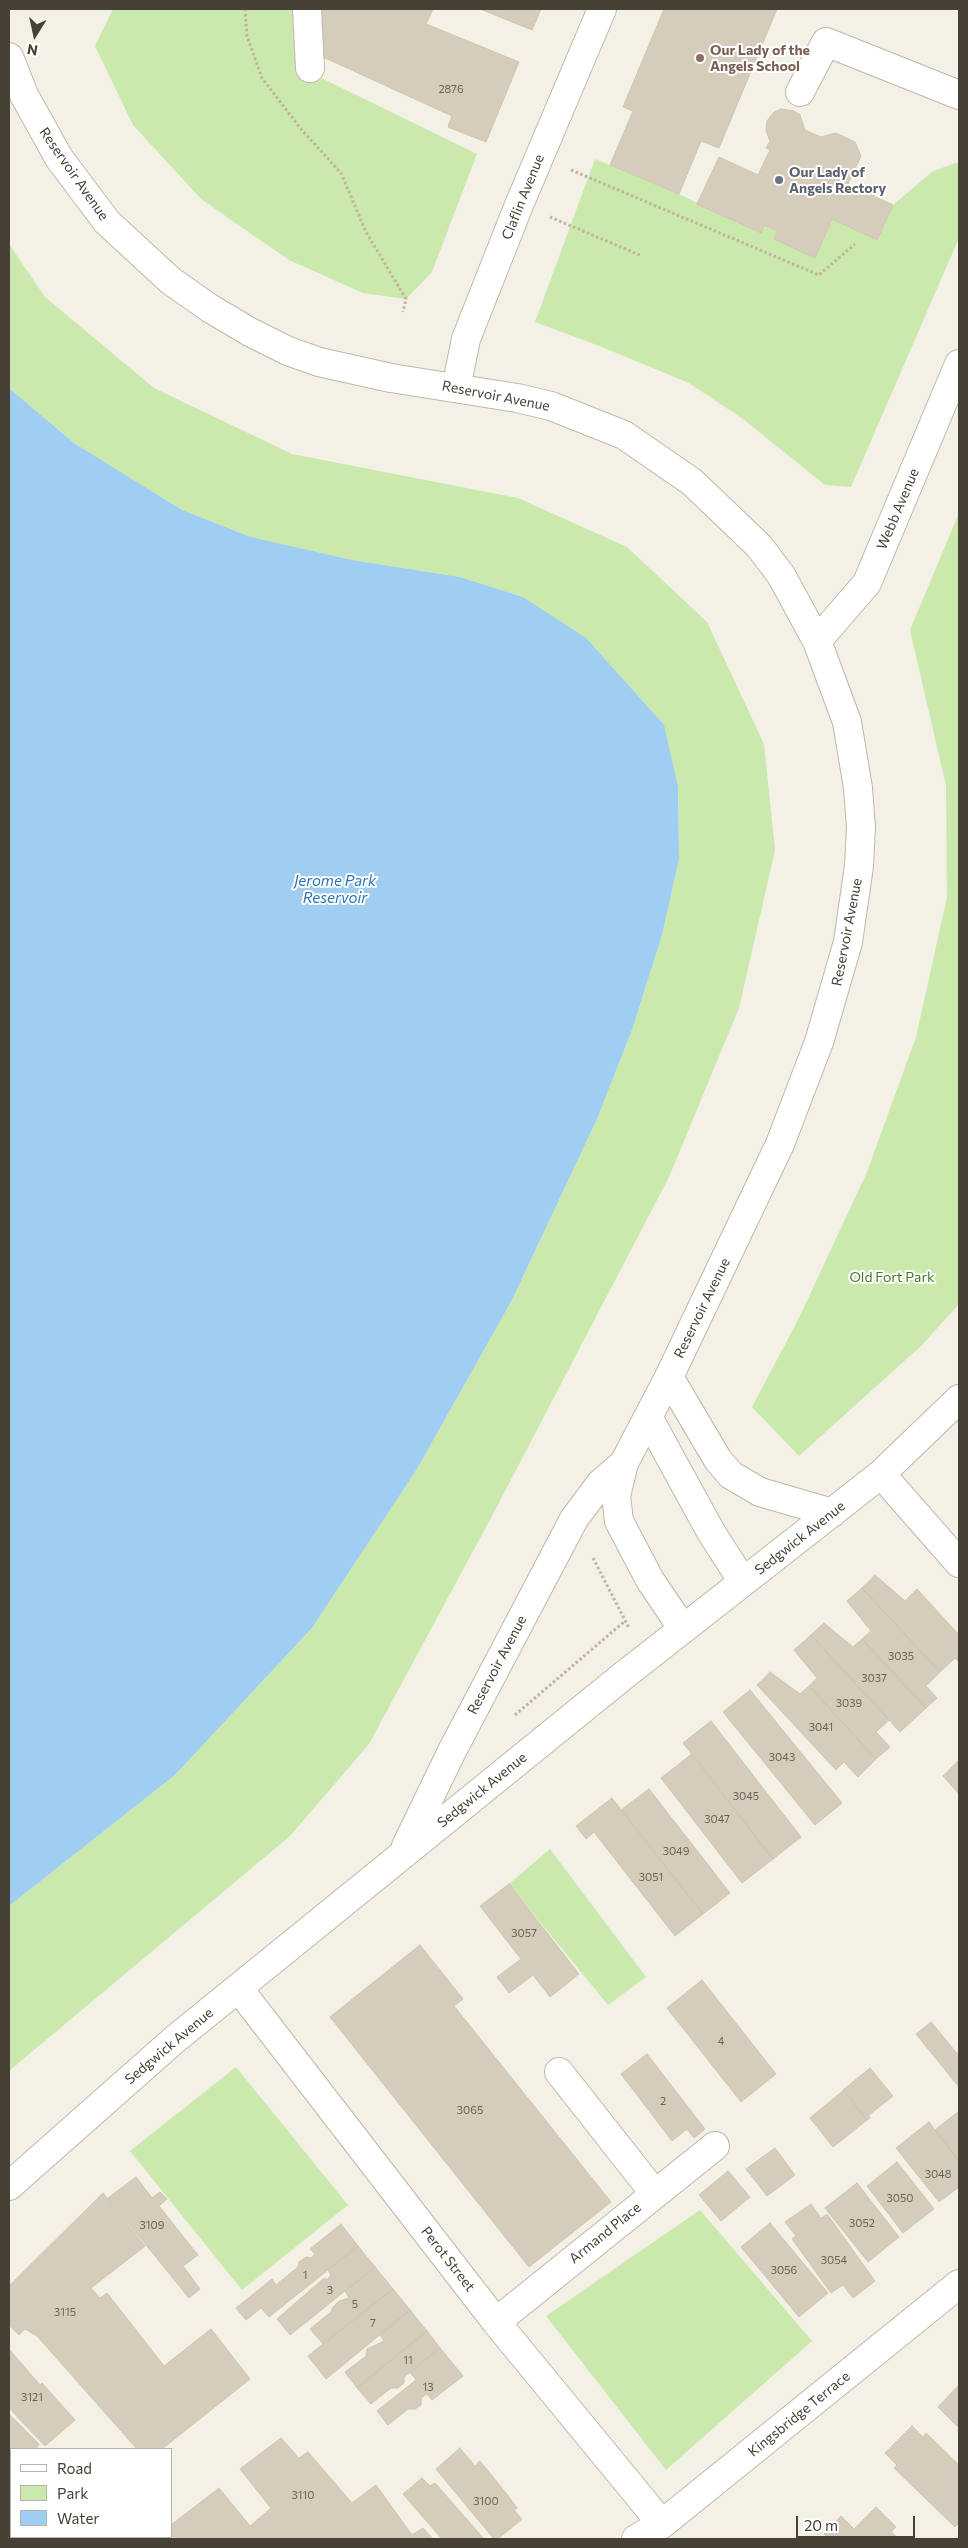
<!DOCTYPE html>
<html>
<head>
<meta charset="utf-8">
<style>
	body { margin:0 }
	#map { position:relative; width:968px; height:2548px; overflow:hidden; background:#f3f0e6; font-family:Commissioner,sans-serif }
	canvas { display:block }
	.frame { position:absolute; inset:0; border:10px solid #464035; pointer-events:none }
	.legend { position:absolute; left:10px; top:2448px; width:162px; height:90px; box-sizing:border-box; background:#fff; border:1px solid #b5b3ae; margin:0; padding:6px 9px; list-style:none; font-size:15px; color:#464035 }
	.legend li { display:flex; align-items:center; gap:10px; height:25px }
	.legend b { width:25px; border:1px solid #b5b3ae }
	.north { position:absolute; left:10px; top:10px; width:50px; height:50px; -webkit-text-stroke:4px #fff; paint-order:stroke; rotate:190deg; font-size:14px; font-weight:700; line-height:20px; text-align:center; color:#464035 }
	.north::after { content:''; display:block; margin:auto; width:18px; height:22px; background:#464035; clip-path:polygon(50% 0,100% 100%,50% 72%,0 100%) }
	.scale { position:absolute; left:796px; top:2516px; width:119px; height:22px; box-sizing:border-box; border:2px solid #464035; border-top:0; padding-left:6px; font-size:15px; line-height:18px; white-space:nowrap; color:#464035; -webkit-text-stroke:4px #fff; paint-order:stroke }
</style>
</head>
<body>
<div id="map">
<canvas width="968" height="2548"></canvas>
<div class="frame"></div>
<ul class="legend">
<li><b style="height:6px;background:#fff"></b>Road</li>
<li><b style="height:14px;background:#cbe9ad"></b>Park</li>
<li><b style="height:14px;background:#a0cdf2"></b>Water</li>
</ul>
<div class="north">N</div>
<div class="scale">20 m</div>
</div>
<script>
const ctx = document.querySelector('canvas').getContext('2d');
ctx.lineJoin = 'round';
function paint(path, color) { ctx.fillStyle = color; ctx.fill(path, 'evenodd'); }
const toPath = rows => new Path2D(rows.map(r => 'M' + r).join(''));
function trace(path, color, width, dash) { ctx.strokeStyle = color; ctx.lineWidth = width; ctx.lineCap = dash ? 'butt' : 'round'; ctx.setLineDash(dash || []); ctx.stroke(path); }
function drawText(font, color, halo, rows, align = 'center') {
  ctx.font = font + ' Commissioner,sans-serif'; ctx.lineWidth = 4; ctx.setLineDash([]); ctx.textBaseline = 'middle'; ctx.strokeStyle = halo; ctx.fillStyle = color; for (const [text, x, y, turn = 0] of rows) {
    ctx.save(); ctx.translate(x, y); ctx.rotate((+turn || 0) * Math.PI / 180); ctx.textAlign = isNaN(turn) ? turn : align; if (halo) ctx.strokeText(text, 0, 0); ctx.fillText(text, 0, 0); ctx.restore();
  }
}
paint(toPath([
	[113,9,302,9,307,71,477,154,432,272,406,299,363,293,289,260,201,199,133,125,95,46],
	[595,159,679,194,760,233,764,225,778,231,774,239,815,257,832,219,877,240,893,205,933,171,956,163,959,165,959,238,851,487,825,485,743,419,689,383,602,347,535,322],
	[9,244,45,297,154,388,292,454,518,498,627,547,707,622,764,744,775,850,739,1008,669,1177,492,1516,369,1744,290,1836,9,2071,9,1906,175,1775,312,1628,417,1469,512,1300,597,1119,632,1030,662,935,679,858,678,787,523,597,460,577,351,560,251,537,182,510,74,443,9,388],
	[959,513,959,1304,922,1345,799,1456,752,1407,799,1318,867,1172,916,1037,947,897,946,786,910,630],
	[550,1849,646,1977,608,2005,509,1884],
	[236,2067,348,2205,242,2290,130,2151],
	[700,2210,812,2341,666,2470,546,2316]
]), '#cbe9ad');
paint(toPath([
	[9,388,74,443,182,510,251,537,352,560,460,577,523,597,586,638,664,725,678,787,679,859,662,935,632,1030,597,1119,512,1300,417,1469,312,1628,175,1775,9,1906]
]), '#a0cdf2');
const building = toPath([
	[320,9,433,9,426,24,519,62,486,142,448,127,452,116,323,57,320,9],
	[480,9,541,9,532,30,480,9],
	[664,9,777,9,719,148,701,141,679,194,610,165,633,111,623,107,664,9],
	[781,109,794,111,800,115,805,130,821,137,836,133,855,142,861,156,848,184,893,205,877,240,832,219,815,258,774,239,778,231,764,225,761,233,697,204,719,157,758,175,770,150,766,148,770,141,766,131,767,121,774,112,781,109],
	[875,1575,905,1601,917,1589,959,1635,959,1662,955,1658,940,1672,862,1588,875,1575],
	[862,1588,940,1672,926,1686,937,1698,926,1708,862,1639,871,1631,847,1601,862,1588],
	[824,1623,853,1647,862,1639,926,1708,900,1732,811,1635,824,1623],
	[811,1635,889,1720,876,1732,890,1747,876,1759,809,1686,817,1678,794,1650,811,1635],
	[770,1672,800,1694,809,1686,876,1759,858,1777,844,1762,836,1770,757,1685,770,1672],
	[750,1690,842,1803,815,1825,723,1712,750,1690],
	[711,1721,801,1837,773,1859,683,1743,711,1721],
	[692,1754,773,1859,742,1883,661,1778,692,1754],
	[959,1760,959,1794,943,1776,959,1760],
	[649,1789,730,1893,703,1914,621,1810,649,1789],
	[612,1798,703,1914,675,1936,594,1832,586,1839,576,1826,612,1798],
	[509,1884,579,1974,550,1997,533,1975,509,1993,497,1977,521,1959,480,1906,509,1884],
	[420,1945,463,1999,454,2006,611,2202,529,2267,330,2017,420,1945],
	[702,1980,776,2074,741,2102,667,2008,702,1980],
	[931,2022,959,2056,959,2087,916,2034,931,2022],
	[647,2054,705,2129,694,2138,687,2129,672,2141,621,2074,647,2054],
	[870,2068,893,2096,869,2115,870,2118,867,2120,843,2090,870,2068],
	[844,2090,867,2120,833,2147,810,2118,844,2090],
	[959,2111,959,2161,935,2130,959,2111],
	[929,2122,959,2161,959,2187,939,2202,896,2148,929,2122],
	[775,2148,795,2175,767,2196,746,2169,775,2148],
	[897,2162,934,2209,903,2233,867,2186,897,2162],
	[728,2171,750,2197,721,2221,699,2195,728,2171],
	[136,2177,152,2198,160,2192,167,2199,159,2206,198,2255,183,2266,200,2289,189,2298,108,2198,136,2177],
	[857,2183,899,2237,868,2262,825,2208,857,2183],
	[103,2193,145,2246,91,2288,100,2298,107,2293,164,2366,211,2329,250,2379,162,2449,137,2449,37,2336,25,2329,19,2335,9,2325,9,2286,103,2193],
	[811,2204,821,2218,827,2214,875,2281,853,2298,843,2285,831,2293,792,2239,796,2236,785,2222,811,2204],
	[770,2223,828,2293,799,2317,741,2247,770,2223],
	[341,2224,358,2246,269,2317,261,2308,246,2320,236,2308,272,2279,276,2285,298,2267,299,2262,306,2257,311,2258,315,2254,310,2249,341,2224],
	[358,2246,375,2267,290,2335,277,2319,323,2279,328,2279,331,2275,328,2270,358,2246],
	[375,2267,393,2289,323,2344,310,2329,331,2312,333,2307,339,2301,349,2298,345,2291,375,2267],
	[393,2289,410,2310,326,2379,308,2356,393,2289],
	[410,2310,427,2331,357,2388,345,2372,366,2356,367,2349,384,2341,380,2335,410,2310],
	[427,2331,440,2348,404,2377,404,2383,398,2388,391,2388,371,2404,357,2388,427,2331],
	[440,2348,463,2376,432,2400,427,2394,421,2398,421,2405,415,2409,408,2409,388,2425,377,2411,416,2380,410,2372,440,2348],
	[9,2349,40,2385,42,2383,75,2420,45,2446,9,2408,9,2349],
	[959,2385,959,2428,938,2407,959,2385],
	[9,2414,39,2444,36,2449,11,2449,10,2472,9,2414],
	[912,2426,923,2437,926,2433,959,2465,959,2523,955,2527,894,2468,897,2465,885,2453,912,2426],
	[281,2438,299,2458,308,2452,352,2503,376,2485,412,2535,423,2528,433,2539,175,2539,171,2535,171,2525,219,2488,250,2526,271,2508,240,2469,281,2438],
	[460,2448,475,2466,480,2461,506,2493,517,2508,514,2510,522,2519,498,2539,494,2539,436,2469,460,2448],
	[422,2478,430,2486,435,2483,484,2539,442,2539,403,2494,422,2478],
	[876,2507,896,2527,891,2532,899,2539,830,2539,824,2534,841,2516,854,2529,876,2507]
]);
paint(building, '#d5ccbb');
trace(building, '#d0c4ae', 1);
const minor = toPath([
	[307,9,310,68],
	[9,57,24,95,59,158,107,222,171,281,211,309,250,332,288,351,319,362,391,378,517,398,551,406,624,435,692,482,759,546,781,575,817,641,847,722,858,788,861,827,859,866,848,942,819,1042,780,1144,669,1377,624,1463,616,1496,619,1521,631,1544,650,1580,683,1629],
	[800,92,826,42,959,95],
	[456,388,466,339,519,205,602,9],
	[817,641,867,583,959,364],
	[669,1377,718,1460,731,1475,760,1492,832,1513],
	[648,1417,711,1532,743,1582],
	[881,1474,959,1563],
	[406,1846,452,1751,574,1519,600,1484,624,1463],
	[239,1989,496,2322,662,2524],
	[559,2072,655,2194],
	[9,2186,174,2040,623,1676,881,1474,959,1399],
	[496,2322,715,2146],
	[636,2539,662,2524,959,2284]
]);
trace(minor, '#bfb8a8', 30);
trace(toPath([
	[245,9,247,36,262,78,300,128,341,173,366,232,406,299,403,312],
	[571,170,819,275,855,244],
	[550,217,642,256],
	[593,1558,629,1628],
	[515,1715,625,1621]
]), '#c1b499', 3, [2.5, 2.5]);
trace(minor, '#fff', 28);
for (const [x, y, r, color] of [
	[700,58,5,"#8d6e63"],
	[779,180,5,"#6b7280"]
]) { const dot = new Path2D(); dot.arc(x, y, r, 0, 2 * Math.PI); ctx.fillStyle = color; ctx.fill(dot); trace(dot, '#fff', 2); }
drawText('11px', '#6a6356', null, [
	["2876",451,89],
	["3035",901,1656],
	["3037",874,1678],
	["3039",849,1703],
	["3041",821,1727],
	["3043",782,1757],
	["3045",746,1796],
	["3047",717,1819],
	["3049",676,1851],
	["3051",651,1877],
	["3057",524,1933],
	["4",721,2041],
	["2",663,2101],
	["3065",470,2110],
	["3048",938,2174],
	["3050",900,2198],
	["3052",862,2223],
	["3109",152,2225],
	["3054",834,2260],
	["3056",784,2270],
	["1",305,2275],
	["3",330,2290],
	["5",355,2304],
	["3115",65,2312],
	["7",373,2323],
	["11",408,2360],
	["13",428,2387],
	["3121",32,2397],
	["3110",303,2495],
	["3100",486,2501]
]);
drawText('bold 14px', '#785e54', '#fff', [
	["Our Lady of the",710,50],
	["Angels School",710,66]
], 'left');
drawText('bold 14px', '#5b616d', '#fff', [
	["Our Lady of",789,172],
	["Angels Rectory",789,188]
], 'left');
drawText('14px', '#464035', '#fff', [
	["Reservoir Avenue",74,174,55],
	["Claflin Avenue",523,197,-68],
	["Reservoir Avenue",496,396,11],
	["Webb Avenue",898,509,-67],
	["Reservoir Avenue",847,932,-79],
	["Reservoir Avenue",702,1308,-64],
	["Sedgwick Avenue",800,1538,-38],
	["Reservoir Avenue",497,1665,-62],
	["Sedgwick Avenue",482,1790,-39],
	["Sedgwick Avenue",169,2046,-40],
	["Armand Place",605,2233,-39],
	["Perot Street",448,2259,52],
	["Kingsbridge Terrace",799,2414,-39]
]);
drawText('14px', '#437927', '#fff', [
	["Old Fort Park",892,1277]
]);
drawText('italic 15px', '#2c75b4', '#fff', [
	["Jerome Park",335,881],
	["Reservoir",335,898]
]);
</script>
</body>
</html>
